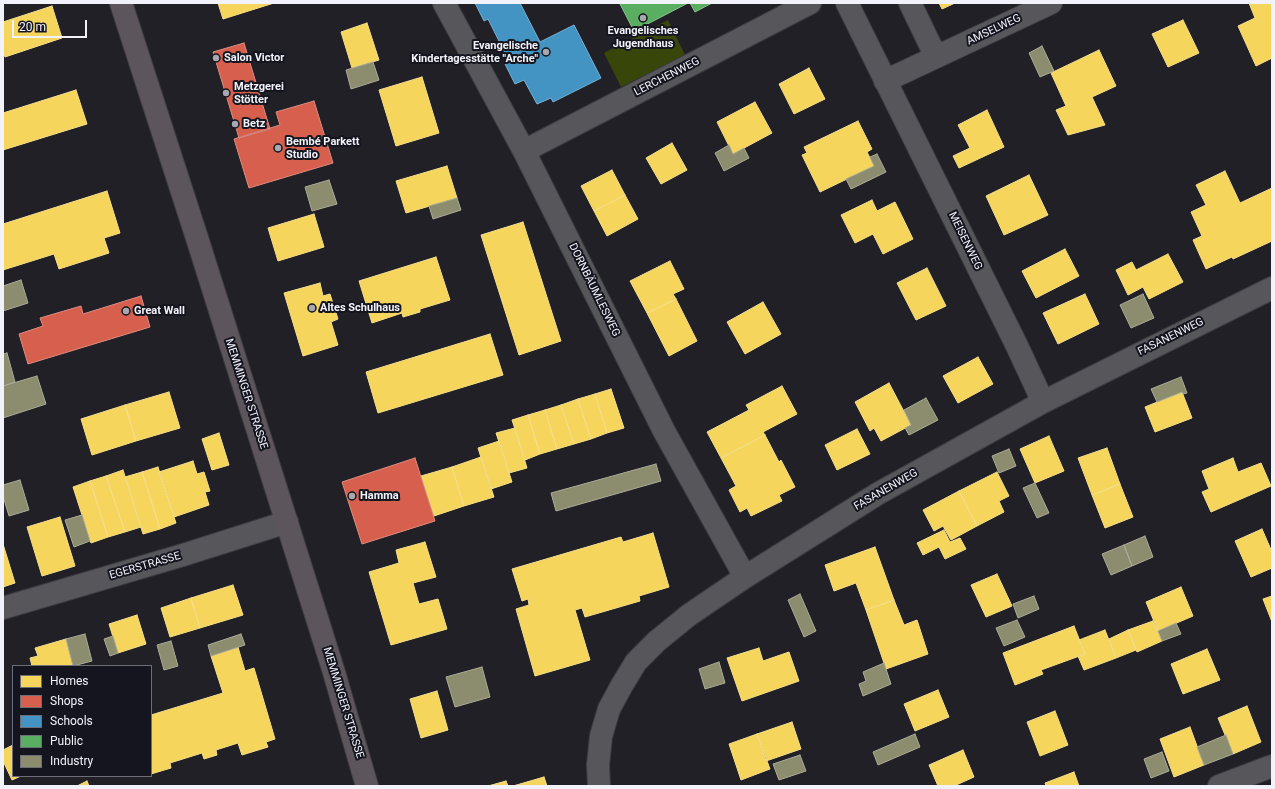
<!DOCTYPE html>
<html>
<head>
<meta charset="utf-8">
<style>
	body { margin:0 }
	#map { position:relative; width:1275px; height:789px; overflow:hidden; background:#202026; font-family:Roboto,sans-serif }
	canvas { display:block }
	.frame { position:absolute; inset:0; border:4px solid #f2f3fa; pointer-events:none }
	.legend { position:absolute; left:12px; top:665px; width:140px; height:112px; box-sizing:border-box; background:#14151f; border:1px solid #6d6e77; margin:0; padding:5px 7px; list-style:none; font-size:12px; color:#f2f3fa }
	.legend li { display:flex; align-items:center; gap:8px; height:20px }
	.legend b { width:20px; border:1px solid #6d6e77 }
	.scale { position:absolute; left:12px; top:20px; width:75px; height:18px; box-sizing:border-box; border:2px solid #f2f3fa; border-top:0; padding-left:5px; font-size:12px; line-height:14px; white-space:nowrap; color:#f2f3fa; -webkit-text-stroke:3px #14151f; paint-order:stroke }
</style>
</head>
<body>
<div id="map">
<canvas width="1275" height="789"></canvas>
<div class="frame"></div>
<ul class="legend">
<li><b style="height:11px;background:#f6d55c"></b>Homes</li>
<li><b style="height:11px;background:#d6604d"></b>Shops</li>
<li><b style="height:11px;background:#4393c3"></b>Schools</li>
<li><b style="height:11px;background:#5aae61"></b>Public</li>
<li><b style="height:11px;background:#8c8c6e"></b>Industry</li>
</ul>
<div class="scale">20 m</div>
</div>
<script>
const ctx = document.querySelector('canvas').getContext('2d');
ctx.lineJoin = 'round';
function paint(path, color) { ctx.fillStyle = color; ctx.fill(path, 'evenodd'); }
const toPath = rows => new Path2D(rows.map(r => 'M' + r).join(''));
function trace(path, color, width, dash) { ctx.strokeStyle = color; ctx.lineWidth = width; ctx.lineCap = dash ? 'butt' : 'round'; ctx.setLineDash(dash || []); ctx.stroke(path); }
function drawText(font, color, halo, rows, align = 'center') {
  ctx.font = font + ' Roboto,sans-serif'; ctx.lineWidth = 4; ctx.setLineDash([]); ctx.textBaseline = 'middle'; ctx.strokeStyle = halo; ctx.fillStyle = color; for (const [text, x, y, turn = 0] of rows) {
    ctx.save(); ctx.translate(x, y); ctx.rotate((+turn || 0) * Math.PI / 180); ctx.textAlign = isNaN(turn) ? turn : align; if (halo) ctx.strokeText(text, 0, 0); ctx.fillText(text, 0, 0); ctx.restore();
  }
}
paint(toPath([
	[668,20,685,55,621,87,604,53]
]), '#384709');
const homes = toPath([
	[218,3,274,3,223,19,218,3],
	[939,3,955,3,942,9,939,3],
	[1249,3,1272,3,1272,58,1256,66,1238,26,1255,18,1249,3],
	[52,6,62,38,5,57,3,51,3,22,52,6],
	[1183,20,1199,53,1168,67,1152,34,1183,20],
	[367,23,379,60,352,68,341,32,367,23],
	[1099,50,1116,86,1092,97,1105,125,1068,135,1056,110,1066,106,1051,73,1099,50],
	[809,68,825,99,794,114,779,84,809,68],
	[422,77,439,133,396,146,379,90,422,77],
	[76,90,87,124,3,150,3,113,76,90],
	[755,102,772,133,733,154,717,122,755,102],
	[987,110,1004,147,959,168,953,156,970,148,958,125,987,110],
	[858,121,872,149,867,152,874,166,820,192,802,155,807,153,804,147,858,121],
	[672,143,687,170,661,184,646,158,672,143],
	[447,166,457,198,406,213,396,181,447,166],
	[612,170,625,195,594,211,581,186,612,170],
	[1225,171,1240,203,1272,188,1272,241,1233,259,1232,257,1206,269,1193,240,1202,236,1191,212,1206,205,1196,185,1225,171],
	[1029,175,1048,215,1004,235,986,196,1029,175],
	[107,191,120,233,104,238,109,253,59,269,54,254,3,270,3,224,107,191],
	[625,195,638,219,607,236,594,211,625,195],
	[872,200,877,211,895,202,913,239,883,254,873,234,855,243,841,215,872,200],
	[314,214,324,247,278,261,268,228,314,214],
	[523,222,561,341,519,355,481,235,523,222],
	[1065,249,1079,276,1036,298,1022,271,1065,249],
	[1168,254,1183,282,1149,299,1143,287,1128,295,1116,270,1132,262,1136,270,1168,254],
	[436,257,450,300,420,309,420,312,403,317,402,313,372,323,359,281,436,257],
	[670,261,684,289,673,294,676,299,647,313,630,281,670,261],
	[927,268,946,306,916,320,897,283,927,268],
	[320,283,323,296,330,294,338,319,331,322,338,345,303,356,284,293,320,283],
	[1085,294,1099,324,1058,344,1043,313,1085,294],
	[676,299,697,341,669,356,647,313,676,299],
	[763,302,781,334,745,354,727,322,763,302],
	[490,334,503,375,378,413,366,372,490,334],
	[978,357,993,384,958,403,943,376,978,357],
	[889,383,911,425,881,441,874,428,870,431,855,402,889,383],
	[782,386,797,414,763,432,765,435,721,458,707,432,749,410,746,405,782,386],
	[611,389,624,428,607,433,595,394,611,389],
	[169,392,180,428,136,441,125,405,169,392],
	[1182,392,1192,418,1155,432,1145,407,1182,392],
	[595,394,607,433,591,439,578,399,595,394],
	[578,399,591,439,574,444,561,405,578,399],
	[125,405,136,441,92,455,81,419,125,405],
	[561,405,574,444,557,449,545,410,561,405],
	[545,410,557,449,540,454,528,415,545,410],
	[528,415,540,454,525,460,512,420,528,415],
	[515,428,527,468,509,473,496,433,515,428],
	[857,429,870,454,837,470,825,445,857,429],
	[219,433,229,465,212,470,202,439,219,433],
	[765,435,779,462,781,460,795,487,779,495,782,501,751,516,747,508,740,512,729,490,736,486,721,458,765,435],
	[1049,436,1064,471,1035,483,1020,449,1049,436],
	[499,441,512,482,491,489,478,448,499,441],
	[1107,448,1120,484,1092,495,1078,458,1107,448],
	[481,457,494,497,464,506,452,467,481,457],
	[1233,458,1238,472,1261,463,1271,486,1211,512,1202,492,1209,489,1202,471,1233,458],
	[193,461,197,474,204,472,210,491,205,492,209,505,174,517,159,472,193,461],
	[158,467,176,523,160,529,142,472,158,467],
	[452,467,464,506,434,516,421,476,452,467],
	[123,470,141,527,125,532,106,476,123,470],
	[142,472,160,529,143,534,125,477,142,472],
	[997,472,1009,496,999,501,1004,512,977,526,959,491,997,472],
	[106,476,125,532,108,537,90,481,106,476],
	[90,481,108,537,91,543,73,487,90,481],
	[1120,484,1133,517,1105,528,1092,495,1120,484],
	[959,491,977,526,951,540,943,526,934,531,923,510,959,491],
	[60,517,75,566,42,576,27,527,60,517],
	[1262,529,1272,552,1272,568,1251,577,1235,541,1262,529],
	[944,530,950,542,960,538,966,549,945,559,939,547,923,555,917,543,944,530],
	[653,533,669,587,639,596,640,601,585,617,582,608,575,610,590,660,535,676,516,609,529,605,528,599,522,601,512,569,621,537,623,542,653,533],
	[425,542,436,577,413,583,419,604,438,599,447,629,391,645,369,572,399,563,396,550,425,542],
	[3,544,15,583,3,587,3,544],
	[875,547,894,600,866,610,856,583,834,591,825,565,875,547],
	[997,574,1012,606,986,617,971,585,997,574],
	[233,585,243,615,200,628,191,598,233,585],
	[1181,587,1193,616,1158,631,1146,602,1181,587],
	[1272,596,1272,622,1263,599,1272,596],
	[191,598,200,628,170,637,161,608,191,598],
	[894,600,904,625,917,620,928,654,886,669,866,610,894,600],
	[137,615,146,644,118,653,109,624,137,615],
	[1153,621,1162,641,1137,652,1128,630,1153,621],
	[1074,626,1085,654,1041,670,1043,674,1015,685,1003,653,1074,626],
	[1105,630,1116,658,1084,670,1078,656,1085,654,1079,640,1105,630],
	[1128,630,1136,650,1116,658,1109,639,1128,630],
	[66,639,73,666,32,666,30,658,38,656,35,648,66,639],
	[238,647,245,671,254,668,275,739,266,742,268,747,242,755,238,743,216,750,217,755,204,759,202,753,170,763,171,768,151,774,151,715,223,693,211,656,238,647],
	[759,648,763,661,789,652,799,681,742,701,727,658,759,648],
	[1207,649,1220,680,1183,694,1171,664,1207,649],
	[938,690,949,717,915,731,904,704,938,690],
	[437,691,448,730,421,738,410,699,437,691],
	[1247,706,1261,742,1233,754,1218,718,1247,706],
	[1055,711,1068,745,1040,756,1027,722,1055,711],
	[792,722,801,749,766,761,757,734,792,722],
	[1190,727,1204,765,1174,777,1160,739,1190,727],
	[757,734,770,769,741,780,729,744,757,734],
	[13,745,13,776,21,776,12,780,3,761,3,750,13,745],
	[963,750,974,777,954,786,938,786,929,765,963,750],
	[1074,772,1079,786,1046,786,1045,783,1074,772],
	[544,777,547,786,513,786,544,777],
	[87,781,89,786,77,786,87,781],
	[506,781,508,786,488,786,506,781]
]);
paint(homes, '#f6d55c');
trace(homes, '#f5de8b', 1);
const shops = toPath([
	[244,43,270,129,239,138,213,52,244,43],
	[314,101,333,163,249,188,234,139,280,125,276,112,314,101],
	[141,296,150,327,28,364,19,334,43,326,40,318,81,306,83,314,141,296],
	[415,458,435,521,362,544,342,482,415,458]
]);
paint(shops, '#d6604d');
trace(shops, '#de8c81', 1);
const schools = toPath([
	[475,3,520,3,540,42,574,25,601,78,553,102,551,98,537,104,524,80,515,84,505,64,509,61,488,19,484,21,475,3]
]);
paint(schools, '#4393c3');
trace(schools, '#78b0d4', 1);
const public = toPath([
	[622,3,688,3,634,31,620,4,622,3],
	[690,3,712,3,695,12,690,3]
]);
paint(public, '#5aae61');
trace(public, '#88c38f', 1);
const industry = toPath([
	[1042,46,1054,71,1040,77,1029,53,1042,46],
	[373,62,379,80,351,89,346,70,373,62],
	[729,145,733,154,744,148,749,158,724,171,715,153,729,145],
	[877,154,886,172,851,189,846,179,874,166,870,157,877,154],
	[329,180,337,204,312,211,305,187,329,180],
	[457,198,461,210,433,219,429,206,457,198],
	[21,280,28,303,3,311,3,286,21,280],
	[1143,294,1154,318,1131,328,1120,305,1143,294],
	[7,353,15,382,3,386,3,354,7,353],
	[37,376,46,404,3,418,3,386,37,376],
	[1181,377,1187,393,1183,394,1182,392,1157,402,1151,389,1181,377],
	[926,398,938,420,909,435,905,428,911,425,904,410,926,398],
	[1009,449,1016,466,999,473,992,456,1009,449],
	[656,464,661,481,556,511,551,493,656,464],
	[20,480,29,510,9,516,3,496,3,485,20,480],
	[1035,483,1049,513,1037,518,1023,488,1035,483],
	[82,515,90,541,74,547,65,520,82,515],
	[1145,536,1153,557,1132,566,1124,545,1145,536],
	[1124,545,1132,566,1111,575,1102,554,1124,545],
	[800,594,816,631,804,637,788,600,800,594],
	[1034,596,1039,609,1018,618,1013,604,1034,596],
	[1017,620,1025,637,1004,646,996,628,1017,620],
	[1176,623,1181,634,1162,641,1158,631,1176,623],
	[85,634,92,661,73,666,66,639,85,634],
	[241,634,245,645,211,656,208,645,241,634],
	[113,636,118,653,110,656,104,639,113,636],
	[171,641,178,666,164,670,157,645,171,641],
	[719,662,725,683,705,689,699,669,719,662],
	[884,663,891,684,863,696,859,684,866,681,863,672,884,663],
	[482,667,490,697,455,707,446,677,482,667],
	[915,734,920,747,878,765,873,752,915,734],
	[1226,735,1233,754,1204,765,1197,747,1226,735],
	[1162,752,1169,771,1151,778,1144,759,1162,752],
	[800,755,806,771,779,780,773,764,800,755]
]);
paint(industry, '#8c8c6e');
trace(industry, '#abab98', 1);
const minor = toPath([
	[444,3,524,151,664,431,745,577],
	[847,3,1017,346,1043,402],
	[936,57,1051,3],
	[885,81,936,57,910,3],
	[524,151,810,3],
	[3,608,183,555,287,522],
	[599,786,598,765,601,736,609,709,622,685,636,662,657,641,689,615,745,577,879,493,1043,402,1272,288],
	[1219,786,1272,766]
]);
const major = toPath([
	[121,3,197,238,333,669,367,786]
]);
trace(minor, '#3c3c42', 24);
trace(major, '#3c3c42', 24);
trace(minor, '#57575b', 22);
trace(major, '#5c565c', 22);
for (const [x, y, r, color] of [
	[643,18,4,"#a8a9b0"],
	[546,52,4,"#a8a9b0"],
	[216,58,4,"#a8a9b0"],
	[226,93,4,"#a8a9b0"],
	[235,124,4,"#a8a9b0"],
	[278,148,4,"#a8a9b0"],
	[312,308,4,"#a8a9b0"],
	[126,311,4,"#a8a9b0"],
	[352,496,4,"#a8a9b0"]
]) { const dot = new Path2D(); dot.arc(x, y, r, 0, 2 * Math.PI); ctx.fillStyle = color; ctx.fill(dot); trace(dot, '#14151f', 1.5); }
drawText('11px', '#f2f3fa', '#14151f', [
	["AMSELWEG",994,30,-25],
	["LERCHENWEG",667,77,-27],
	["MEISENWEG",965,241,64],
	["DORNBÄUMLESWEG",594,290,64],
	["FASANENWEG",1171,337,-26],
	["MEMMINGER STRASSE",246,394,72],
	["FASANENWEG",886,490,-30],
	["EGERSTRASSE",145,566,-16],
	["MEMMINGER STRASSE",343,703,73]
]);
drawText('bold 11px', '#f2f3fa', '#14151f', [
	["Evangelisches",643,31,"center"],
	["Jugendhaus",643,44,"center"],
	["Evangelische",538,46,"right"],
	["Kindertagesstätte \"Arche\"",538,59,"right"],
	["Salon Victor",224,58],
	["Metzgerei",234,87],
	["Stötter",234,100],
	["Betz",243,124],
	["Bembé Parkett",286,142],
	["Studio",286,155],
	["Altes Schulhaus",320,308],
	["Great Wall",134,311],
	["Hamma",360,496]
], 'left');
</script>
</body>
</html>
